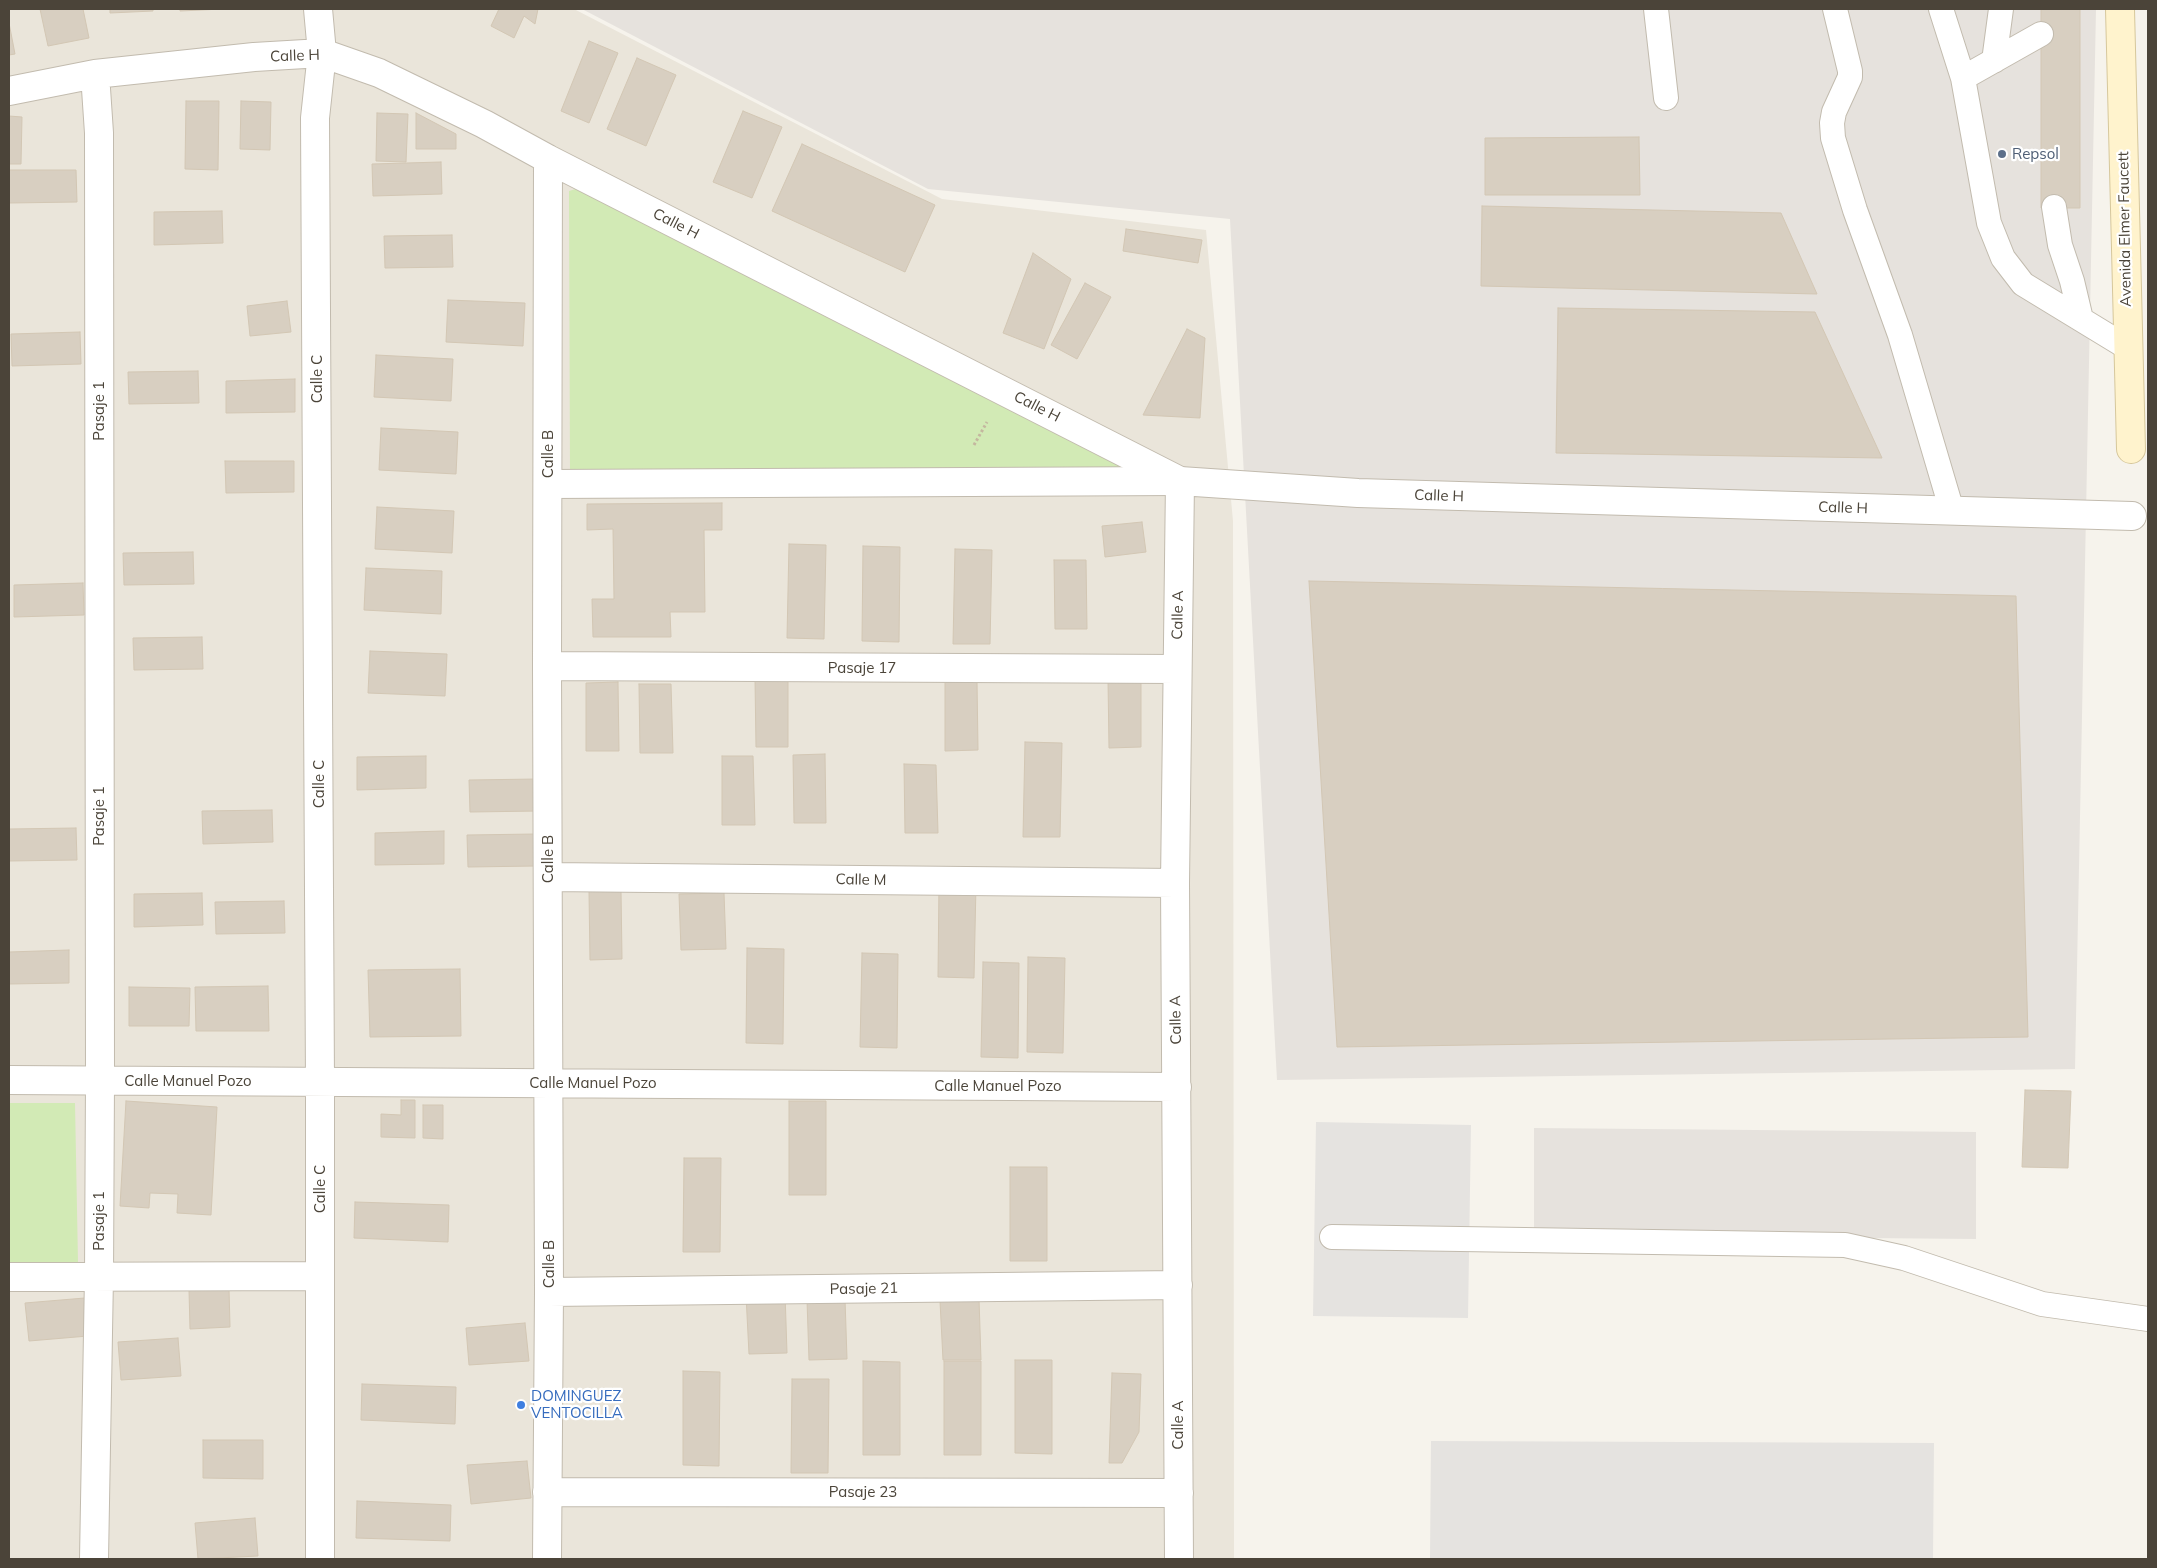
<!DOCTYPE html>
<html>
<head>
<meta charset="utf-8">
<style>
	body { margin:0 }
	#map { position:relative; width:2157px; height:1568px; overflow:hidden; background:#f6f3ec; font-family:Mulish,sans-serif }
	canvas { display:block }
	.frame { position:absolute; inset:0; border:10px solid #4b4439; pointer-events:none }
</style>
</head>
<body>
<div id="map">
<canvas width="2157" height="1568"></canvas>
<div class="frame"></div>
</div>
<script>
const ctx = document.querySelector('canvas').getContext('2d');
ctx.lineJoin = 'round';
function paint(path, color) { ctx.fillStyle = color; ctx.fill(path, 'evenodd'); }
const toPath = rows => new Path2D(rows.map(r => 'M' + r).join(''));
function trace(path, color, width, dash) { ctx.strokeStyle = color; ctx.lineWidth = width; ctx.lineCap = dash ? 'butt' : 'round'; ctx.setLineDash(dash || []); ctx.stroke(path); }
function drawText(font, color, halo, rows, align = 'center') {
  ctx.font = font + ' Mulish,sans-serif'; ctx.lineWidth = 4.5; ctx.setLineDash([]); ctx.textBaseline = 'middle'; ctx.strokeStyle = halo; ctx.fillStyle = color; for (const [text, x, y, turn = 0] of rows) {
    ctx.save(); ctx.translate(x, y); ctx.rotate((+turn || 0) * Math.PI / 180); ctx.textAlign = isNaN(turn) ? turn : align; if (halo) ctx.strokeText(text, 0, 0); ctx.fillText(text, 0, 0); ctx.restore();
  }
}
paint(toPath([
	[9,9,574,9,942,199,1206,230,1233,521,1234,1559,9,1559]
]), '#eae5da');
paint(toPath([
	[582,9,2096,9,2075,1069,1277,1080,1230,219,928,189],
	[1534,1128,1976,1132,1976,1239,1534,1235]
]), '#e6e2dd');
paint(toPath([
	[579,188,1140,475,570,474,569,191],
	[9,1103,75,1103,78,1262,9,1263]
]), '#d2eab5');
paint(toPath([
	[1316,1122,1471,1125,1468,1318,1313,1316],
	[1431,1441,1934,1443,1933,1559,1430,1559]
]), '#e5e3e0');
const building = toPath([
	[40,9,83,9,89,38,48,46,40,9],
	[110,9,153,9,153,11,110,13,110,9],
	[180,9,222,9,180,11,180,9],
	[499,9,538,9,535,24,524,16,514,38,491,26,499,9],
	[2041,9,2080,9,2080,208,2041,208,2041,9],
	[9,23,15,54,9,55,9,23],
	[589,41,618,53,589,123,561,111,589,41],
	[637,58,676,75,646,146,607,129,637,58],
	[186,101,219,101,218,170,185,169,186,101],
	[241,101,271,102,270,150,240,149,241,101],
	[743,111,782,127,752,198,713,182,743,111],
	[377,113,408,114,406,162,376,161,377,113],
	[416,113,456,134,456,149,416,149,416,113],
	[9,116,22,117,21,164,9,164,9,116],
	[1639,137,1640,195,1485,195,1485,138,1639,137],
	[802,144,935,205,905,272,772,211,802,144],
	[441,162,442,194,373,196,372,164,441,162],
	[9,170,76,170,77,202,9,203,9,170],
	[1482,206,1781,213,1817,294,1481,286,1482,206],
	[222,211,223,243,154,245,154,212,222,211],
	[1126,229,1202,240,1198,263,1123,251,1126,229],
	[452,235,453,267,385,268,384,236,452,235],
	[1033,253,1071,279,1044,349,1003,333,1033,253],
	[1085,283,1111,297,1077,359,1051,345,1085,283],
	[448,300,525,303,523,346,446,342,448,300],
	[287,301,291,332,250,336,247,306,287,301],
	[1558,308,1815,312,1882,458,1556,453,1558,308],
	[1187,329,1205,338,1200,418,1143,415,1187,329],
	[80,332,81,364,12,366,11,334,80,332],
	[376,355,453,359,451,401,374,397,376,355],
	[198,371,199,403,129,404,128,372,198,371],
	[295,379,295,412,226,413,226,381,295,379],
	[381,428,458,432,456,474,379,470,381,428],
	[225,461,294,461,294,492,226,493,225,461],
	[722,503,722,530,704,530,705,612,670,612,671,637,593,637,592,599,614,599,613,529,587,530,587,504,722,503],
	[377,507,454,511,452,553,375,549,377,507],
	[1142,522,1146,552,1105,557,1102,526,1142,522],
	[789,544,826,545,824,639,787,638,789,544],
	[863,546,900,547,899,642,862,641,863,546],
	[955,549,992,550,990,644,953,644,955,549],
	[193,552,194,584,124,585,123,553,193,552],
	[1054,560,1086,560,1087,629,1055,629,1054,560],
	[366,568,442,571,441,614,364,610,366,568],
	[1309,581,2016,596,2028,1037,1337,1047,1309,581],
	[83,583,84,615,14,617,14,585,83,583],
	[202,637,203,669,134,670,133,638,202,637],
	[370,651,447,654,445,696,368,693,370,651],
	[755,678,788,678,788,747,756,747,755,678],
	[1141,678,1141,747,1109,748,1108,679,1141,678],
	[977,681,978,750,945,751,945,682,977,681],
	[618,682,619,751,586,751,586,683,618,682],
	[639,684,671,684,673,753,640,753,639,684],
	[1025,742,1062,743,1060,837,1023,837,1025,742],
	[825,754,826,823,794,823,793,755,825,754],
	[426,756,426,788,357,790,357,757,426,756],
	[722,756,753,756,755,825,722,825,722,756],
	[904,764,936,765,938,833,905,833,904,764],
	[538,779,539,811,470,812,469,780,538,779],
	[272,810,273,842,203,844,202,811,272,810],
	[76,828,77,860,9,861,9,829,76,828],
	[444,831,444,864,375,865,375,833,444,831],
	[536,834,536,866,468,867,467,835,536,834],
	[939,883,976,884,974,978,938,977,939,883],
	[589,891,621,891,622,959,590,960,589,891],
	[202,893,203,925,134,927,134,894,202,893],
	[724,893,726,949,681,950,679,894,724,893],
	[284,901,285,933,216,934,215,902,284,901],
	[747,948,784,949,783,1044,746,1043,747,948],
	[69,950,69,983,9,984,9,952,69,950],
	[862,953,898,954,897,1048,860,1047,862,953],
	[1028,957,1065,958,1063,1053,1027,1052,1028,957],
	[983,962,1019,963,1018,1058,981,1057,983,962],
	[460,969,461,1036,370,1037,368,970,460,969],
	[268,986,269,1031,196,1031,195,987,268,986],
	[129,987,190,988,189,1026,129,1026,129,987],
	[2025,1090,2071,1091,2068,1168,2022,1167,2025,1090],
	[401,1100,415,1100,415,1138,381,1137,381,1114,401,1115,401,1100],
	[126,1101,217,1107,211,1215,177,1213,178,1194,150,1193,149,1208,120,1206,126,1101],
	[789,1101,826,1101,826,1195,789,1195,789,1101],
	[423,1105,443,1105,443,1139,423,1138,423,1105],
	[684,1158,721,1158,720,1252,683,1252,684,1158],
	[1010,1167,1047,1167,1047,1261,1010,1261,1010,1167],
	[355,1202,449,1205,448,1242,354,1238,355,1202],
	[229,1289,230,1327,190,1329,189,1290,229,1289],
	[785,1293,787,1353,749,1354,746,1295,785,1293],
	[85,1298,88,1336,29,1341,25,1303,85,1298],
	[845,1299,847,1359,809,1360,807,1300,845,1299],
	[979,1299,981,1360,943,1360,940,1301,979,1299],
	[525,1323,529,1361,469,1365,466,1328,525,1323],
	[178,1338,181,1376,121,1380,118,1342,178,1338],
	[1015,1360,1052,1360,1052,1454,1015,1453,1015,1360],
	[863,1361,900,1362,900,1455,863,1455,863,1361],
	[944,1361,981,1361,981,1455,944,1455,944,1361],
	[683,1371,720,1372,719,1466,683,1465,683,1371],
	[1112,1373,1141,1374,1139,1432,1122,1463,1109,1463,1112,1373],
	[792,1379,829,1379,828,1473,791,1473,792,1379],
	[362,1384,456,1387,455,1424,361,1420,362,1384],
	[203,1440,263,1440,263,1479,203,1478,203,1440],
	[527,1461,531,1498,471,1504,467,1465,527,1461],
	[357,1501,451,1505,450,1541,356,1538,357,1501],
	[255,1518,258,1556,198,1559,195,1523,255,1518]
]);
paint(building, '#d8cfc1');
trace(building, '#d3c7b4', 1);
const service = toPath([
	[1656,9,1666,98],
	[1835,9,1850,71,1850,77,1834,112,1832,123,1833,138,1855,210,1900,335,1952,511],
	[1941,9,1963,78,1989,223,2003,258,2023,284,2128,348],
	[1994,61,2001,9],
	[1963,78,2041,34],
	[2054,207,2060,245,2072,281,2081,319],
	[1332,1237,1845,1245,1904,1258,2042,1304,2148,1319]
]);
const pedestrian = toPath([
	[548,484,1180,481]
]);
const minor = toPath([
	[318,9,322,53,315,118,320,1082,320,1559],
	[9,91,95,74,254,57,322,53,379,73,484,124,548,159,1180,481,1358,493,2132,516],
	[547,666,1177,669],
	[548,877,1175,883],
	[9,1080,1177,1087],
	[9,1277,320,1276],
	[549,1292,1178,1285],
	[547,1492,1179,1493],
	[94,1559,99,1276,100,1081,99,133,95,74],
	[547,1559,549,1292,547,666,548,159],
	[1179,1559,1175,883,1180,481]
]);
const secondary = toPath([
	[2120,9,2131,449]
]);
trace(service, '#c2bbae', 26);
trace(pedestrian, '#c2bbae', 30);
trace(minor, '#c2bbae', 30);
trace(secondary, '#d6c79b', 30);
trace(toPath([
	[974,445,987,422]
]), '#c4b79f', 3, [2.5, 2.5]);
trace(service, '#fff', 24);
trace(pedestrian, '#fff', 28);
trace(minor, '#fff', 28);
trace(secondary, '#fff3cd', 28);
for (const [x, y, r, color] of [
	[2002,154,5,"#5c6f8a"],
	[521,1405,5,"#3f7fe0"]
]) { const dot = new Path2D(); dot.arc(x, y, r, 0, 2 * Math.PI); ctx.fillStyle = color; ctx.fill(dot); trace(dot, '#fff', 2); }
drawText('15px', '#4b4439', '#fff', [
	["Calle H",295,56,-2],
	["Calle H",676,224,27],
	["Avenida Elmer Faucett",2125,229,-91],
	["Calle C",317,379,-90],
	["Calle H",1037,407,27],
	["Pasaje 1",99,411,-90],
	["Calle B",548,454,-90],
	["Calle H",1439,496,2],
	["Calle H",1843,508,2],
	["Calle A",1178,615,-89],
	["Pasaje 17",862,668],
	["Calle C",319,784,-90],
	["Pasaje 1",99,816,-90],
	["Calle B",548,859,-90],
	["Calle M",861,880,1],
	["Calle A",1176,1020,-91],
	["Calle Manuel Pozo",188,1081],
	["Calle Manuel Pozo",593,1083],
	["Calle Manuel Pozo",998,1086],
	["Calle C",320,1189,-90],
	["Pasaje 1",99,1221,-90],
	["Calle B",549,1264,-90],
	["Pasaje 21",864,1289,-1],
	["Calle A",1178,1425,-90],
	["Pasaje 23",863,1492]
]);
drawText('15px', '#4e5e75', '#fff', [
	["Repsol",2012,154]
], 'left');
drawText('15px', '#366cbe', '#fff', [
	["DOMINGUEZ",531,1396],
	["VENTOCILLA",531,1413]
], 'left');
</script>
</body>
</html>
